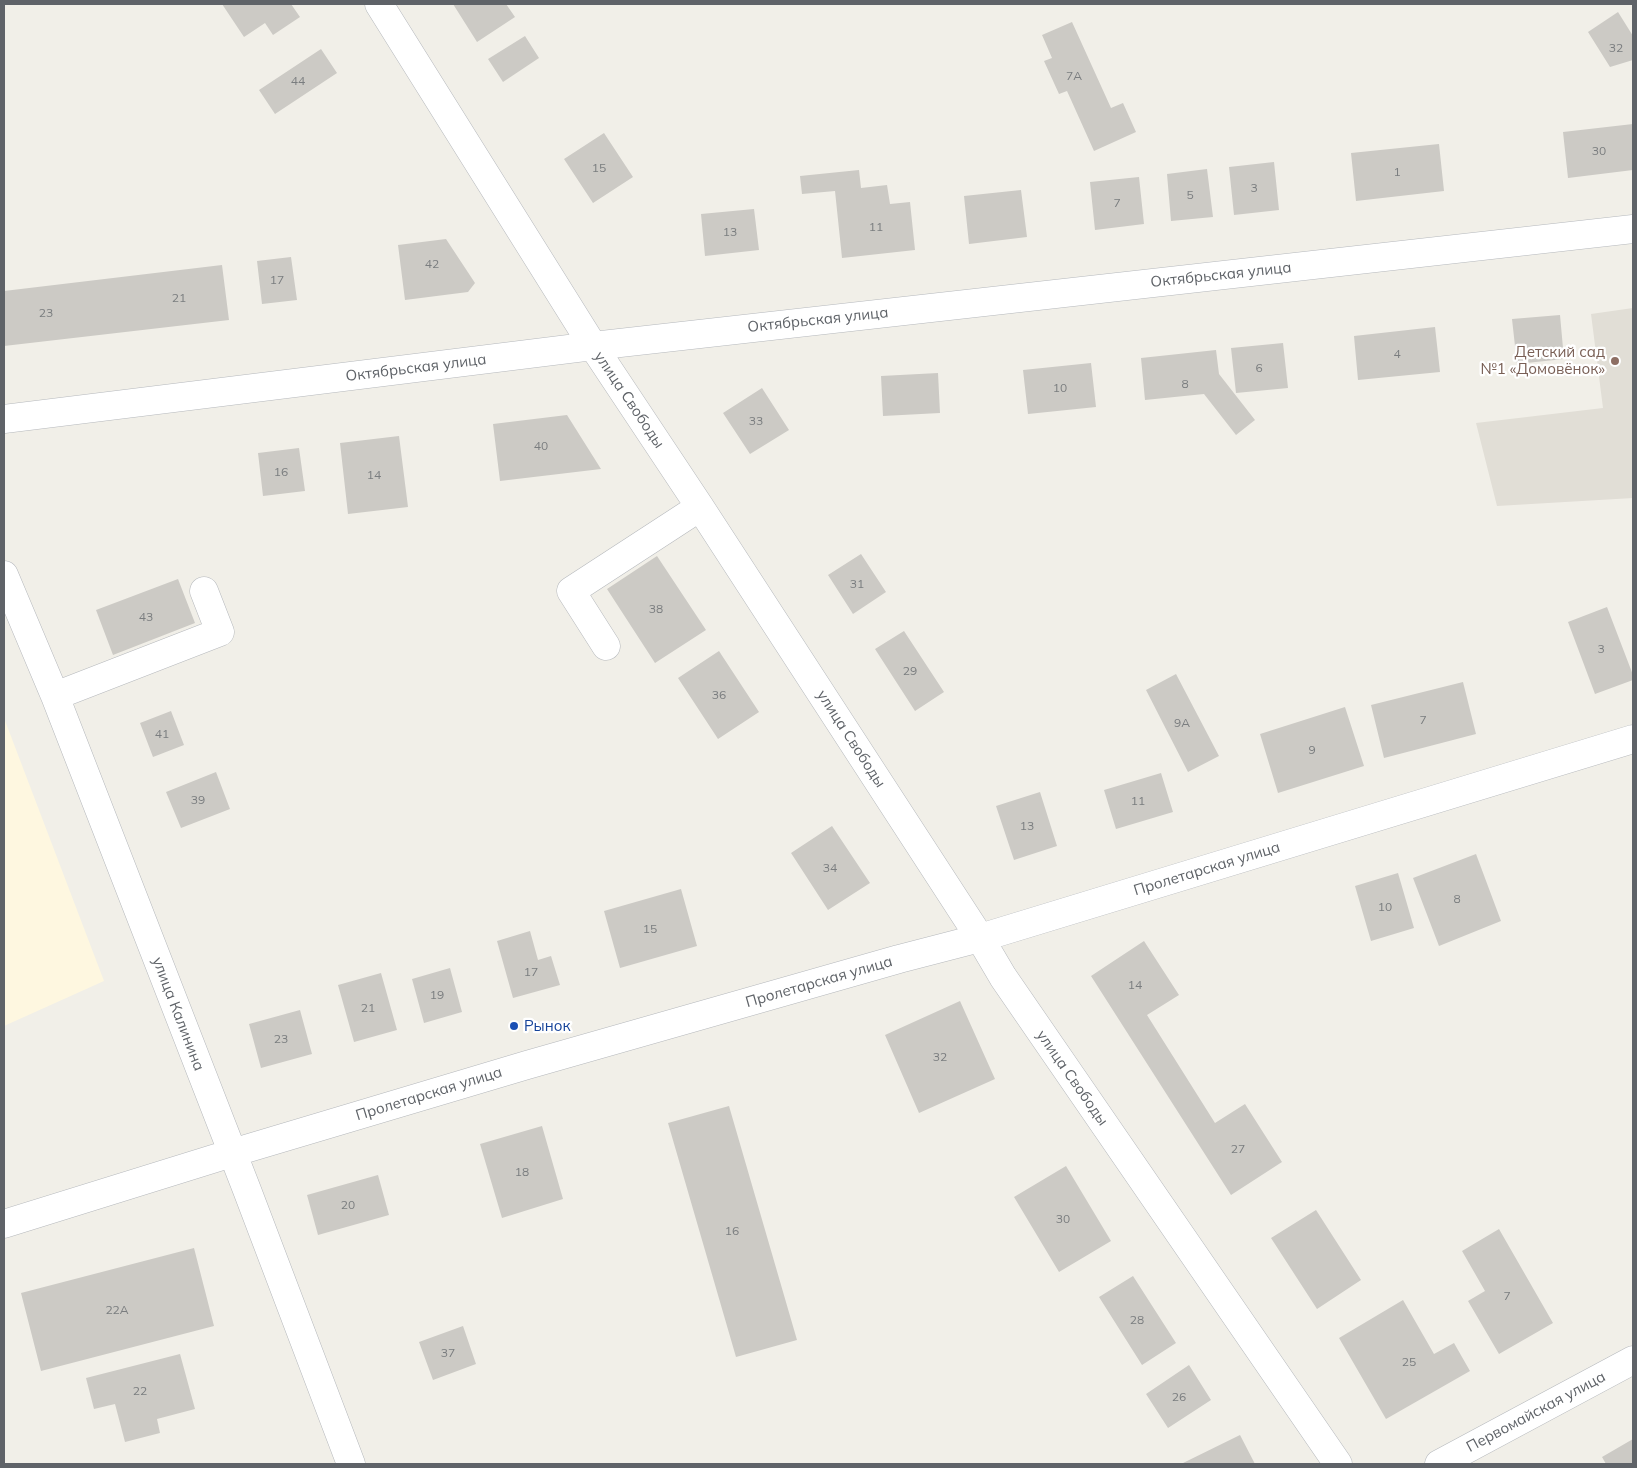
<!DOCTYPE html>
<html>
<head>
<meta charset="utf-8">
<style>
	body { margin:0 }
	#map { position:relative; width:1637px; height:1468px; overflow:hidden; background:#f1efe8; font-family:Mulish,sans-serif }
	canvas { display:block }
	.frame { position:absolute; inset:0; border:5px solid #5f6368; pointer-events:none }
</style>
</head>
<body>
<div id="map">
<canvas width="1637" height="1468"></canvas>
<div class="frame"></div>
</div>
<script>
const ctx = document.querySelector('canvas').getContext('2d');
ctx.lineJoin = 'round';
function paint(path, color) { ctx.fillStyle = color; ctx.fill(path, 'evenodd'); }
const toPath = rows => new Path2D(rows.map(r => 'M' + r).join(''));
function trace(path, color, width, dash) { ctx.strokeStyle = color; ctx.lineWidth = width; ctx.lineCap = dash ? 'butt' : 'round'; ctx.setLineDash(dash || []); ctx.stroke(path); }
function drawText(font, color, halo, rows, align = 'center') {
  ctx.font = font + ' Mulish,sans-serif'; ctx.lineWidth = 4.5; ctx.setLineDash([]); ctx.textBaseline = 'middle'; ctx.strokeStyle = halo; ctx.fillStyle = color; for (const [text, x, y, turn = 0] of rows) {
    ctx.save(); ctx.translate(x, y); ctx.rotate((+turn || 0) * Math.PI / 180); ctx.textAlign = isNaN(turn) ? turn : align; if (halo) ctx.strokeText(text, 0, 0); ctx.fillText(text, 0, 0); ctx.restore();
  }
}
paint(toPath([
	[4,718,104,981,4,1026]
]), '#fef7e0');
paint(toPath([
	[1633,308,1633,498,1497,506,1476,423,1603,408,1591,314]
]), '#e1ded6');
paint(toPath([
	[222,4,291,4,300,17,273,35,265,23,244,37],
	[453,4,506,4,515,17,477,42],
	[1618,12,1633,36,1633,60,1610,67,1588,32],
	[1072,22,1111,108,1123,103,1136,132,1094,151,1067,91,1059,94,1044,61,1052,58,1042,35],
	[525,36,539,58,503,82,488,59],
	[321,49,337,73,275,114,259,90],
	[1633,124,1633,170,1568,178,1563,132],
	[604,133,633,177,593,203,564,159],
	[1439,144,1444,191,1356,201,1351,153],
	[1274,162,1279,210,1234,215,1229,167],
	[1207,169,1213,217,1171,221,1167,174],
	[859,170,861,188,887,185,890,204,910,202,915,250,842,258,835,191,802,194,800,176],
	[1139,177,1144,224,1095,230,1090,182],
	[1021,190,1027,237,969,244,964,196],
	[754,209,759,250,705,256,701,214],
	[446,239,475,283,468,292,405,300,398,245],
	[291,257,297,300,262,304,257,261],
	[222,265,229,320,4,346,4,291],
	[1560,315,1564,359,1517,364,1512,319],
	[1435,327,1440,372,1358,380,1354,336],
	[1283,343,1288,388,1236,393,1231,348],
	[1216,350,1219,374,1255,420,1236,435,1204,394,1145,400,1141,358],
	[1091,363,1096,407,1028,414,1023,370],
	[938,373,940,413,883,416,881,376],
	[762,388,789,430,750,454,723,413],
	[567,415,601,469,500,481,493,424],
	[399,436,408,507,348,514,340,443],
	[299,448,305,491,263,496,258,453],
	[861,554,886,592,853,614,828,575],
	[657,556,706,630,655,663,607,589],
	[178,579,195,623,113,655,96,610],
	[1607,607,1633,675,1633,680,1595,694,1568,622],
	[904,631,944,692,915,711,875,649],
	[719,651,759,712,718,739,678,678],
	[1176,674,1219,756,1188,772,1146,690],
	[1463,682,1476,734,1384,758,1371,705],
	[1345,707,1364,766,1278,793,1260,734],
	[171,711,184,745,153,757,140,723],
	[216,772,230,809,181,828,166,792],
	[1161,773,1173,812,1116,829,1104,790],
	[1040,792,1057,846,1014,860,996,806],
	[832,826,870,883,828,910,791,853],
	[1476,854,1501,921,1439,946,1413,878],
	[1398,873,1414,928,1371,941,1355,886],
	[681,889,697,946,620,968,604,911],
	[530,931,538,960,551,956,560,985,513,998,497,941],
	[1144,941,1179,995,1147,1015,1215,1123,1245,1104,1282,1162,1231,1195,1091,976],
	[450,968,462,1012,424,1023,412,979],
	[381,973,397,1030,354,1042,338,985],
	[960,1001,995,1079,919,1113,885,1035],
	[300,1010,312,1054,261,1068,249,1024],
	[729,1106,797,1340,736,1357,668,1123],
	[542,1126,563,1199,502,1218,480,1144],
	[1066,1166,1111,1241,1059,1272,1014,1197],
	[378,1175,389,1215,318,1235,307,1195],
	[1316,1210,1361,1280,1317,1309,1271,1238],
	[1499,1229,1553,1323,1499,1354,1468,1301,1485,1291,1462,1251],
	[194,1248,214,1326,41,1371,21,1293],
	[1133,1276,1176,1343,1142,1365,1099,1297],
	[1403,1300,1434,1354,1454,1343,1470,1371,1386,1419,1339,1338],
	[463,1326,476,1364,433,1380,419,1342],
	[180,1354,195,1409,157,1419,160,1433,125,1442,115,1404,94,1409,86,1378],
	[1189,1365,1211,1400,1168,1428,1146,1394],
	[1240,1435,1255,1464,1181,1464],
	[1633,1439,1633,1464,1606,1464,1602,1457]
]), '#cccac5');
const minor = toPath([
	[379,4,593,346,700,507,980,938,1003,977,1338,1464],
	[4,419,593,346,1633,229],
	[4,575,55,696,247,1190,351,1464],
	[606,646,571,591,700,507],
	[55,696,220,632,204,591],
	[4,1224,232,1153,527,1065,899,959,980,938,1633,739],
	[1439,1464,1633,1360]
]);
trace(minor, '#b5b8bc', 29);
trace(minor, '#fff', 28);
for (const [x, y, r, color] of [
	[1615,361,5,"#8d6e63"],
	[514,1026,5,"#1a4fb4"]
]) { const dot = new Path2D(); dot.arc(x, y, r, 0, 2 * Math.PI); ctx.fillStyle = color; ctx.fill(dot); trace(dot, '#fff', 2); }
drawText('12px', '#7a7d7f', null, [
	["32",1616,48],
	["7А",1074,76],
	["44",298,81],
	["30",1599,151],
	["15",599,168],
	["1",1397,172],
	["3",1254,188],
	["5",1190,195],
	["7",1117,203],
	["11",876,227],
	["13",730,232],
	["42",432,264],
	["17",277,280],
	["21",179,298],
	["23",46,313],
	["4",1397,354],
	["6",1259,368],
	["8",1185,384],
	["10",1060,388],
	["33",756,421],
	["40",541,446],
	["16",281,472],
	["14",374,475],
	["31",857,584],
	["38",656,609],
	["43",146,617],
	["3",1601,649],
	["29",910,671],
	["36",719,695],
	["7",1423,720],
	["9А",1182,723],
	["41",162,734],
	["9",1312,750],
	["39",198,800],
	["11",1138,801],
	["13",1027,826],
	["34",830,868],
	["8",1457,899],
	["10",1385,907],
	["15",650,929],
	["17",531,972],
	["14",1135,985],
	["19",437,995],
	["21",368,1008],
	["23",281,1039],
	["32",940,1057],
	["27",1238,1149],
	["18",522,1172],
	["20",348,1205],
	["30",1063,1219],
	["16",732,1231],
	["7",1507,1296],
	["22А",117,1310],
	["28",1137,1320],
	["37",448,1353],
	["25",1409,1362],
	["22",140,1391],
	["26",1179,1397]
]);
drawText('15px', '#5f6368', '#fff', [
	["Октябрьская улица",1221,275,-6],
	["Октябрьская улица",818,320,-6],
	["Октябрьская улица",416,368,-7],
	["улица Свободы",629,400,56],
	["улица Свободы",851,739,57],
	["Пролетарская улица",1207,869,-17],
	["Пролетарская улица",819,982,-16],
	["улица Калинина",178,1014,69],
	["улица Свободы",1072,1078,55],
	["Пролетарская улица",429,1094,-17],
	["Первомайская улица",1536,1412,-28]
]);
drawText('15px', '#785e54', '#fff', [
	["Детский сад",1605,352],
	["№1 «Домовёнок»",1605,369]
], 'right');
drawText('15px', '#164399', '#fff', [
	["Рынок",524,1026]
], 'left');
</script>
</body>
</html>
